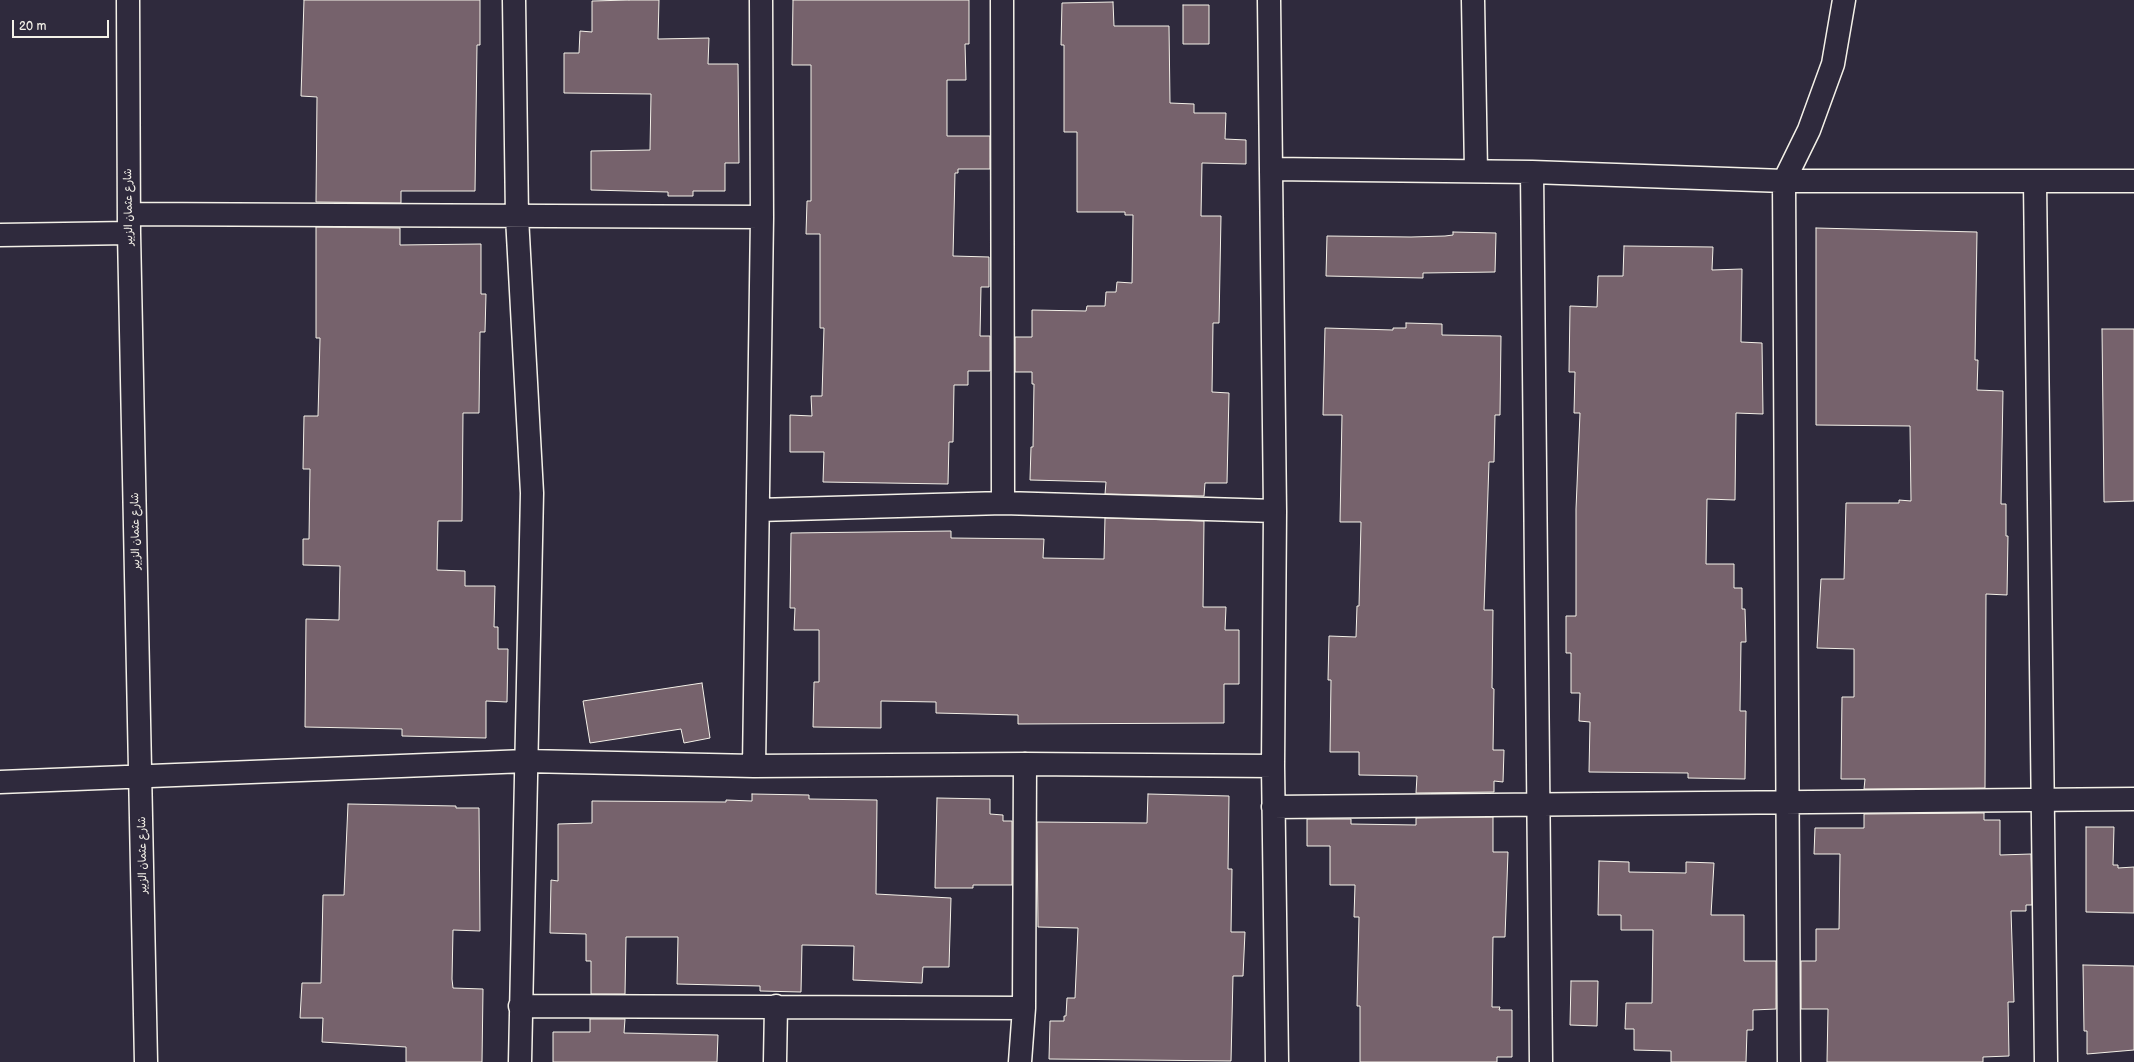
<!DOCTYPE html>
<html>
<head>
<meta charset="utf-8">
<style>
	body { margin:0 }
	#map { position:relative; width:2134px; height:1062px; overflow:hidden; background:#2f2a3d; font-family:"Balsamiq Sans",sans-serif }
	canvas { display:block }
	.scale { position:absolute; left:12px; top:20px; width:97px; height:18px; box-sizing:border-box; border:2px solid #f4f1e8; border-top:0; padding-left:5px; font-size:12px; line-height:14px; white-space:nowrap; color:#f4f1e8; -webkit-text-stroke:3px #2f2a3d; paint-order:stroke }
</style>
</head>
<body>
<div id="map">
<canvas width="2134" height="1062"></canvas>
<div class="scale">20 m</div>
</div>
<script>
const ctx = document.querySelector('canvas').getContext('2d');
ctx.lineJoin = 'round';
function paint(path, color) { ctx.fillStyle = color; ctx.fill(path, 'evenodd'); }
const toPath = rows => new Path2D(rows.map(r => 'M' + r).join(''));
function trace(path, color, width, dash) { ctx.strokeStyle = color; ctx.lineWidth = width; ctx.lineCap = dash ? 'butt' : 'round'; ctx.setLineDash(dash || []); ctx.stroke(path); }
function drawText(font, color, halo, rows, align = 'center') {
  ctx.font = font + ' "Balsamiq Sans","Playpen Sans Arabic",sans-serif'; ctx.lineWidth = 3.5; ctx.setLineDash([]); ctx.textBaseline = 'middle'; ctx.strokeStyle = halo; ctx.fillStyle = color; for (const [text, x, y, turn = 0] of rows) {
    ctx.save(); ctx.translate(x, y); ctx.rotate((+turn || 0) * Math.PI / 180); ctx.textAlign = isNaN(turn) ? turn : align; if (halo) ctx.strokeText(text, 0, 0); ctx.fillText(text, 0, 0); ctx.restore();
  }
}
const building = toPath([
	[304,0,480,0,480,45,477,45,475,191,401,191,401,203,316,202,317,97,301,96,304,0],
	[629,0,659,0,658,39,709,38,708,64,738,64,739,163,725,163,725,191,693,191,693,196,668,196,668,192,591,190,591,151,650,150,651,94,564,93,564,53,579,53,580,31,592,32,592,1,629,0],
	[793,0,969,0,969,44,965,44,966,80,947,80,947,136,990,136,990,169,958,169,958,173,955,173,953,256,989,257,989,287,981,287,980,336,990,336,990,371,968,371,968,385,954,385,953,442,949,442,948,484,823,482,824,452,790,452,790,415,812,416,811,396,822,396,824,328,820,328,820,234,806,234,807,201,811,201,811,65,792,65,793,0],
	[1113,2,1114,26,1169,26,1170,103,1194,104,1194,113,1226,113,1225,139,1246,140,1246,164,1202,163,1201,216,1221,216,1219,323,1213,323,1212,392,1229,393,1227,483,1205,483,1204,496,1105,494,1106,482,1030,480,1031,447,1033,447,1034,384,1032,384,1032,372,1015,372,1015,337,1032,337,1032,310,1086,311,1087,306,1105,306,1106,292,1116,292,1117,282,1132,283,1133,215,1125,215,1125,212,1077,212,1077,132,1064,132,1064,45,1061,45,1062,3,1113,2],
	[1183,5,1209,5,1209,44,1183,44,1183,5],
	[316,227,400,228,400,245,481,244,481,294,486,294,485,332,480,332,479,413,463,413,462,521,438,521,437,570,465,571,465,586,495,586,494,627,498,627,498,649,508,649,507,702,486,701,486,738,402,736,402,729,305,727,306,619,339,620,340,566,303,565,303,539,309,539,310,469,303,469,304,416,318,416,320,338,316,338,316,227],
	[1816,228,1977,232,1975,360,1978,360,1977,390,2003,391,2001,504,2006,504,2006,536,2008,536,2007,595,1986,594,1985,788,1864,789,1865,779,1841,779,1842,697,1854,697,1854,649,1817,648,1821,579,1844,579,1846,503,1899,503,1899,500,1911,501,1910,426,1816,425,1816,228],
	[1453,232,1496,233,1495,272,1423,273,1423,278,1326,276,1327,236,1411,237,1445,236,1453,235,1453,232],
	[1624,246,1713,247,1712,270,1742,269,1741,342,1762,343,1763,414,1736,413,1735,500,1707,499,1706,564,1734,564,1734,588,1742,588,1742,609,1745,609,1746,642,1741,642,1740,711,1746,711,1745,779,1688,778,1688,773,1589,772,1590,722,1579,721,1580,693,1571,693,1571,653,1566,653,1566,616,1576,616,1576,509,1580,413,1574,413,1575,372,1569,372,1570,306,1597,307,1598,276,1623,276,1624,246],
	[1406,323,1442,324,1442,335,1501,336,1500,415,1495,415,1494,462,1489,462,1484,610,1493,610,1492,688,1494,689,1493,750,1504,750,1503,782,1494,781,1494,792,1416,793,1417,776,1359,775,1359,752,1330,752,1331,680,1328,680,1329,636,1356,637,1357,606,1359,606,1361,522,1340,522,1342,415,1323,415,1325,328,1393,330,1393,328,1406,328,1406,323],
	[2102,329,2134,329,2134,501,2104,502,2102,329],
	[1105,518,1204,521,1203,607,1226,607,1225,630,1239,630,1239,684,1224,684,1224,723,1018,724,1018,715,936,713,936,702,881,701,881,728,813,727,814,682,819,682,819,630,794,630,795,608,790,608,791,533,951,531,951,538,1044,539,1043,558,1104,559,1105,518],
	[702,683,710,738,684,743,681,729,590,743,583,701,702,683],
	[752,794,809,795,809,799,877,800,876,894,951,898,949,967,923,967,922,983,853,980,854,946,802,945,801,992,760,991,760,986,677,984,678,937,626,937,625,994,591,994,591,961,586,961,586,934,550,933,551,880,558,881,558,824,592,823,592,801,726,802,726,800,752,801,752,794],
	[1148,794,1229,796,1228,869,1232,869,1231,932,1245,932,1243,976,1233,976,1231,1061,1049,1059,1050,1021,1064,1021,1064,1016,1066,1016,1067,998,1075,998,1078,928,1038,927,1037,822,1147,823,1148,794],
	[937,798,990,799,990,814,1003,815,1003,821,1012,821,1012,885,973,885,973,888,935,888,937,798],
	[348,804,456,806,456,808,479,808,480,931,453,930,452,979,453,988,483,989,482,1062,406,1062,406,1047,322,1042,323,1018,300,1018,302,983,321,983,323,895,344,895,348,804],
	[1984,813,1984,820,2000,820,2000,855,2031,854,2032,905,2026,905,2026,911,2011,911,2014,1002,2008,1002,2009,1056,1983,1057,1983,1062,1827,1062,1828,1009,1801,1009,1801,961,1816,961,1816,929,1839,929,1840,854,1814,854,1815,828,1864,828,1864,814,1984,813],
	[1493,817,1493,852,1508,852,1505,937,1493,937,1492,1007,1500,1007,1499,1010,1512,1010,1512,1057,1497,1057,1497,1062,1360,1062,1360,1006,1357,1006,1359,917,1354,917,1355,885,1330,885,1330,846,1307,846,1307,819,1351,819,1351,824,1416,825,1416,818,1493,817],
	[2086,827,2114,827,2113,865,2118,865,2118,868,2134,867,2134,913,2086,912,2086,827],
	[1599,861,1629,862,1629,872,1686,873,1686,862,1714,863,1711,915,1744,915,1744,961,1776,961,1776,1009,1753,1010,1753,1030,1747,1030,1746,1062,1671,1062,1671,1051,1634,1050,1634,1029,1625,1029,1626,1003,1652,1003,1653,930,1621,930,1621,915,1598,915,1599,861],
	[2083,965,2134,966,2134,1050,2087,1054,2087,1031,2084,1031,2083,965],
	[1571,981,1598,981,1597,1026,1570,1025,1571,981],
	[590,1019,625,1019,624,1033,718,1035,717,1062,553,1062,553,1032,590,1032,590,1019]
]);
paint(building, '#76626c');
trace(building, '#f4f1e8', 1);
const minor = toPath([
	[128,0,129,233,146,1062],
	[514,0,517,217,532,493,520,1062],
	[1002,0,1003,503],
	[1269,0,1275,511,1273,766,1277,1062],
	[1473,0,1476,171],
	[1271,169,1532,172,1784,181,2134,181],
	[1532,172,1541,1062],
	[2035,182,2046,1062],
	[129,214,762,217],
	[0,235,129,233],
	[758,510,1003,503,1275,511],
	[754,766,762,217,761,0],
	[0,782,526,761,754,766,1025,764,1273,766],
	[1273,807,2134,799],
	[520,1006,1024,1008],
	[775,1062,776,1006],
	[1020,1062,1024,1008,1025,764],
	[1789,1062,1784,181,1809,130,1833,64,1844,0]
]);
trace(minor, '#f4f1e8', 25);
trace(minor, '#2f2a3d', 22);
drawText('11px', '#f4f1e8', '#2f2a3d', [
	["شارع عثمان الزبير",129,207,-91],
	["شارع عثمان الزبير",136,531,-91],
	["شارع عثمان الزبير",143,855,-91]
]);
</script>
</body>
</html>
